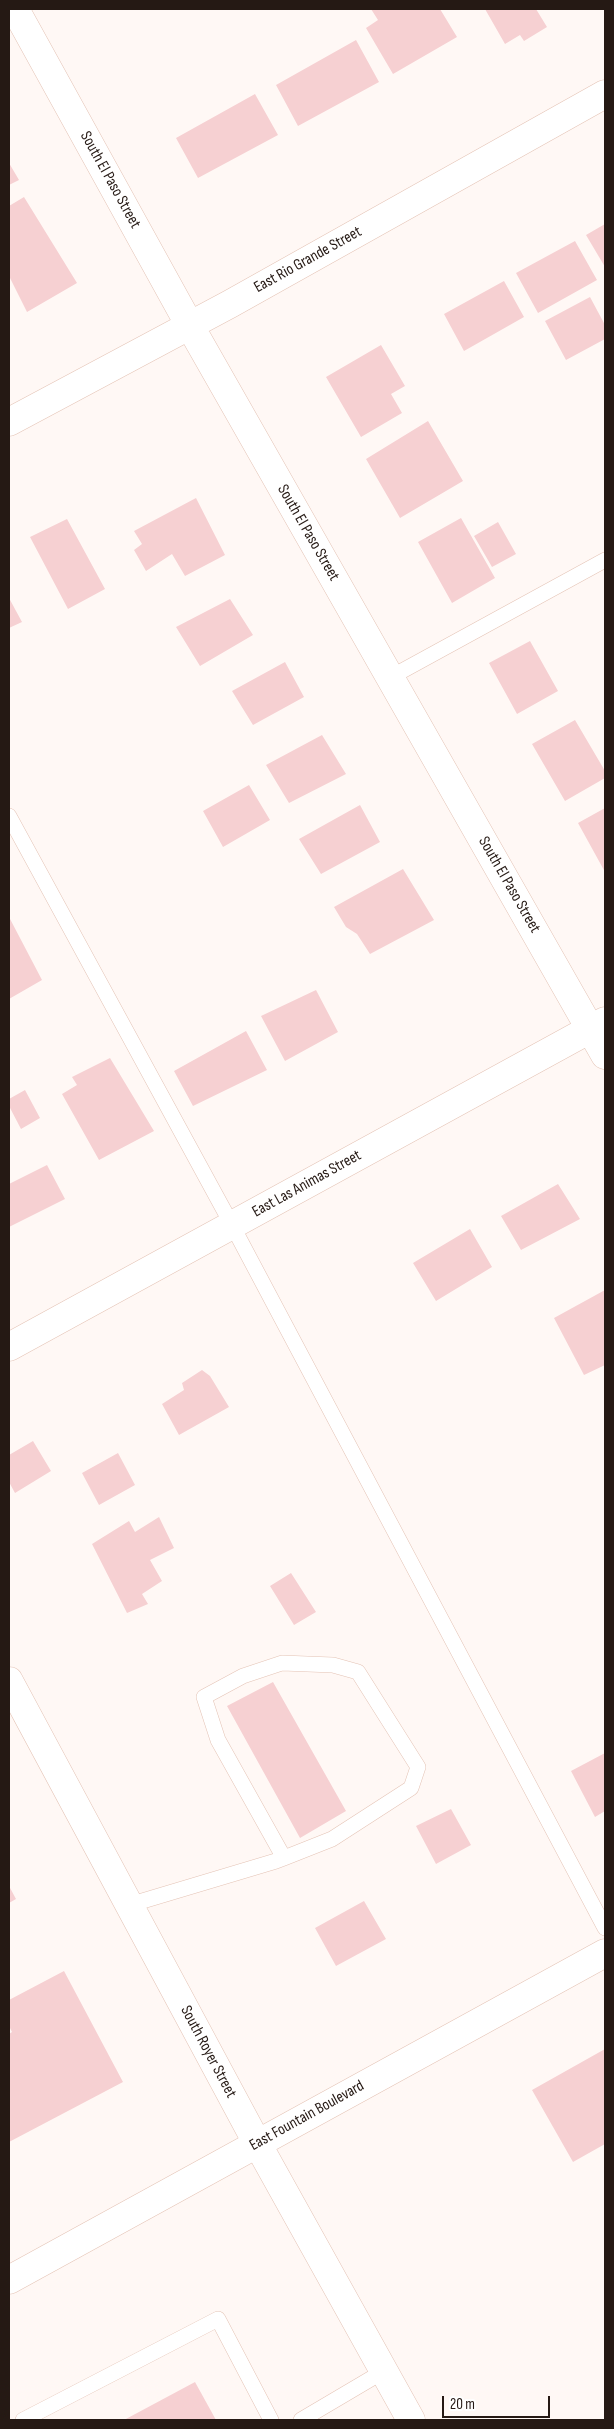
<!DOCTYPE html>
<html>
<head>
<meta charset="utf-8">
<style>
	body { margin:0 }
	#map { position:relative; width:614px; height:2429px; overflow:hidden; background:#fff8f5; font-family:"Sofia Sans Condensed",sans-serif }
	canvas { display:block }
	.frame { position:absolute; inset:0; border:10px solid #251914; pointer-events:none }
	.scale { position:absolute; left:442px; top:2396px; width:108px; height:22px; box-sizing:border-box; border:2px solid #251914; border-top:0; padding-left:6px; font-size:15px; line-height:18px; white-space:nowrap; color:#251914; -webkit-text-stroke:4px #fff; paint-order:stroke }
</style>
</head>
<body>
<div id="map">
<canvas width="614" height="2429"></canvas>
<div class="frame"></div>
<div class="scale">20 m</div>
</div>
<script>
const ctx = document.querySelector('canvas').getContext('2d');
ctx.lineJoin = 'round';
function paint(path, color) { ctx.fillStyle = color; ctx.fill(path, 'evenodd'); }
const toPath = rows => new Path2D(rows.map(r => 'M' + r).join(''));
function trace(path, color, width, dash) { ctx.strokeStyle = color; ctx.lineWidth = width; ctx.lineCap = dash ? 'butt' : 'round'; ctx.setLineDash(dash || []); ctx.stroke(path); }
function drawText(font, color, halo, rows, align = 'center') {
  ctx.font = font + ' "Sofia Sans Condensed",sans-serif'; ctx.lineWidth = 5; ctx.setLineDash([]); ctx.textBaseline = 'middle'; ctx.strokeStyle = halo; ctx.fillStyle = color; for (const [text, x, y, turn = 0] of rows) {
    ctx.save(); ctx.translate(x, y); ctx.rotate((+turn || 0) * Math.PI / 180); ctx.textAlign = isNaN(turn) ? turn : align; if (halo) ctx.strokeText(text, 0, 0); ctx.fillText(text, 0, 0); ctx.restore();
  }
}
paint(toPath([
	[371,9,440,9,457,37,393,74,366,28,378,20],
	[485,9,536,9,547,27,524,41,520,35,505,44],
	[356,40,379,82,298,126,276,85],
	[255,94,278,135,198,178,176,138],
	[9,163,19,180,9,185],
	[24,197,77,283,27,312,9,276,9,206],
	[605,224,605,267,586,235],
	[575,241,597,280,538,313,516,273],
	[504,281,524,317,464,351,444,314],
	[590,297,605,325,605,339,566,360,545,321],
	[381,345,405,386,391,394,402,413,361,437,326,377],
	[428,421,463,481,400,518,366,459],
	[196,498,225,555,185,576,172,554,146,571,134,550,142,544,134,531],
	[461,518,495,578,452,603,418,542],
	[67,519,105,589,68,609,30,537],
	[498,522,516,554,492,567,474,536],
	[9,598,22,622,9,628],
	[230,599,253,635,200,666,176,627],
	[530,641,558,691,517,714,489,663],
	[285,662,304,697,253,725,232,691],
	[575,720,605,771,605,778,565,801,532,744],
	[322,735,346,774,289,803,266,765],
	[249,785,270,820,223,847,203,811],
	[360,805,380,842,321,874,299,839],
	[605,808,605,872,578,823],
	[403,869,434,920,370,954,357,934,346,927,334,907],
	[9,917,42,980,9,999],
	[316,990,338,1032,285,1061,261,1016],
	[246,1031,267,1070,193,1106,174,1071],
	[110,1058,154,1131,99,1160,62,1094,77,1085,72,1077],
	[25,1090,40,1118,21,1129,9,1106,9,1099],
	[47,1165,65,1199,9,1227,9,1184],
	[558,1184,580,1219,521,1250,501,1216],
	[470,1229,492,1267,436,1301,413,1263],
	[605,1290,605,1365,584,1375,554,1318],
	[202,1370,210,1376,229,1407,179,1435,162,1404,184,1390,182,1383],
	[33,1441,51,1471,15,1493,9,1482,9,1455],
	[118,1453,135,1485,99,1505,82,1473],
	[159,1517,174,1548,150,1560,162,1581,142,1594,148,1604,127,1613,92,1544,129,1521,135,1532],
	[291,1573,316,1612,294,1625,270,1586],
	[273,1682,346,1811,300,1838,227,1706],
	[605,1753,605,1811,595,1817,571,1771],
	[451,1809,471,1845,436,1864,416,1826],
	[9,1886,16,1899,9,1903],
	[364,1901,386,1939,336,1966,315,1928],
	[64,1971,123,2082,9,2142,9,2034,12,2032,9,2026,9,2000],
	[605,2049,605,2144,573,2162,532,2090],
	[195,2382,216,2420,124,2420]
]), '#f6d0d2');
const lane = toPath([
	[391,677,605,560],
	[9,816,232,1225,605,1928],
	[129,1905,276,1861,284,1858,332,1839,411,1788,418,1767,358,1672,333,1665,282,1663,243,1676,204,1697,218,1740,284,1858],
	[23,2420,218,2319,271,2420],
	[301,2420,384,2371]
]);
const street = toPath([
	[15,9,190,326,605,1055],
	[9,422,230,304,605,94],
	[9,1347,605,1021],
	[9,1681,257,2143,411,2420]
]);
const secondary = toPath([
	[9,2280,605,1953]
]);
trace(lane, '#e4c3b5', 16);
trace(street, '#e4c3b5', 29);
trace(secondary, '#e4c3b5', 29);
trace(lane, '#fff', 15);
trace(street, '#fff', 28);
trace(secondary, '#fff', 28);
drawText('16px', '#251914', '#fff', [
	["South El Paso Street",110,180,61],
	["East Rio Grande Street",308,260,-29],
	["South El Paso Street",308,533,60],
	["South El Paso Street",509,885,60],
	["East Las Animas Street",307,1184,-29],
	["South Royer Street",208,2052,62],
	["East Fountain Boulevard",307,2116,-29]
]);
</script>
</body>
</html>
